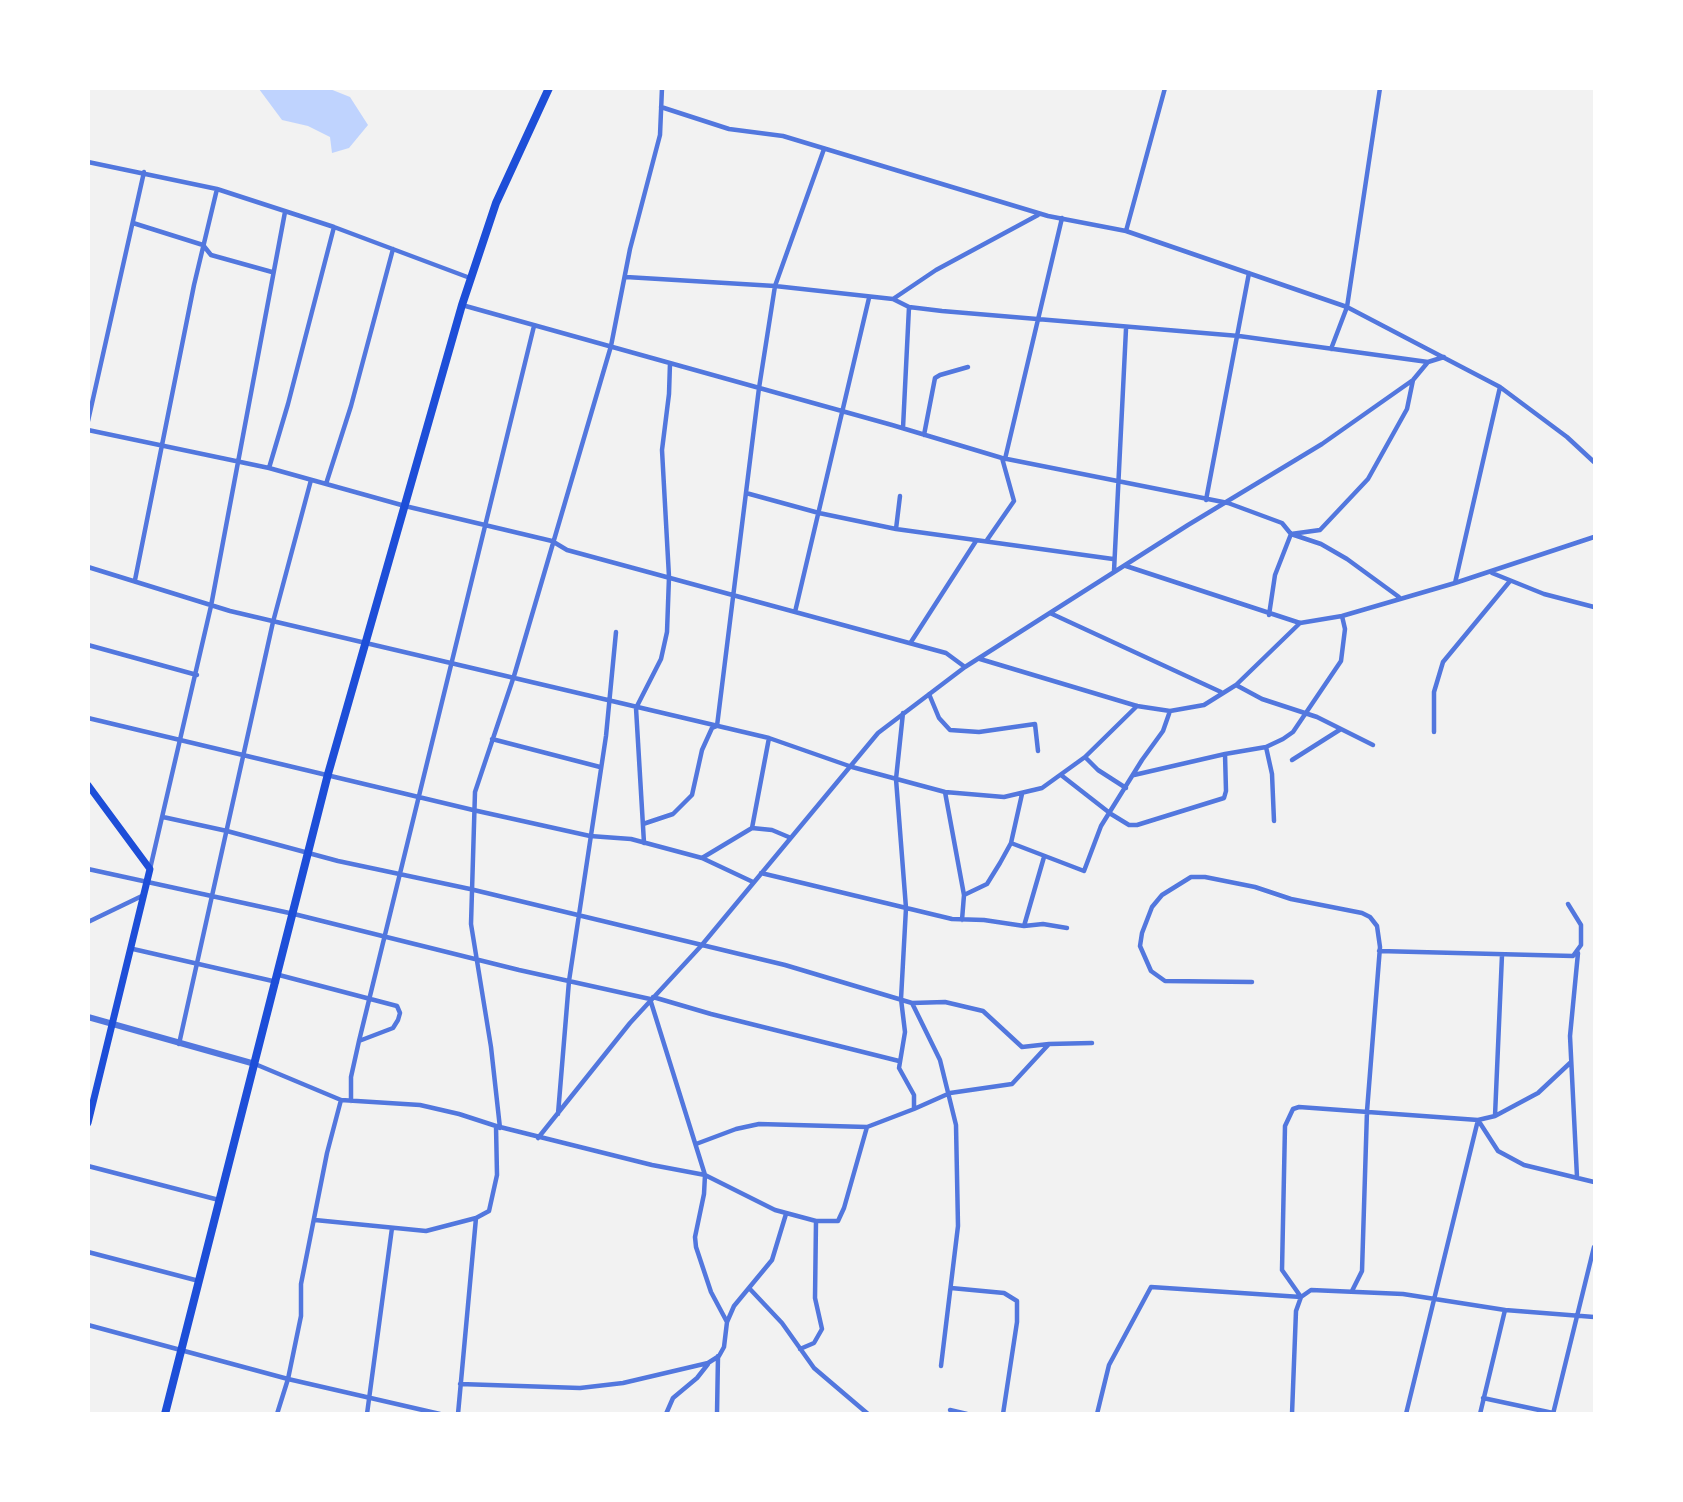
<!DOCTYPE html>
<html>
<head>
<meta charset="utf-8">
<style>
	body { margin:0 }
	#map { position:relative; width:1683px; height:1502px; overflow:hidden; background:#f2f2f2; font-family:Barlow,sans-serif }
	canvas { display:block }
	.frame { position:absolute; inset:0; border:90px solid #fff; pointer-events:none }
</style>
</head>
<body>
<div id="map">
<canvas width="1683" height="1502"></canvas>
<div class="frame"></div>
</div>
<script>
const ctx = document.querySelector('canvas').getContext('2d');
ctx.lineJoin = 'round';
function paint(path, color) { ctx.fillStyle = color; ctx.fill(path, 'evenodd'); }
const toPath = rows => new Path2D(rows.map(r => 'M' + r).join(''));
function trace(path, color, width, dash) { ctx.strokeStyle = color; ctx.lineWidth = width; ctx.lineCap = dash ? 'butt' : 'round'; ctx.setLineDash(dash || []); ctx.stroke(path); }
paint(toPath([
	[259,89,330,89,350,97,368,125,349,148,332,153,330,137,308,126,282,120]
]), '#bfd3fe');
trace(toPath([
	[661,107,729,129,783,136,1048,216,1126,231,1347,307,1500,387,1567,437,1594,462],
	[88,162,217,189,334,227,470,278],
	[133,223,203,245,211,255,272,272],
	[1126,231,1165,88],
	[626,277,775,286,893,299,909,307,942,311,1239,336,1428,362],
	[893,299,936,270,1038,215],
	[462,305,892,425,1002,458,1228,503,1282,523,1291,534,1321,544,1347,559,1399,597],
	[1331,349,1347,307,1380,88],
	[88,421,144,172],
	[903,428,909,307],
	[88,430,269,468,405,506,552,541,567,550,946,653,965,667],
	[924,435,935,378,940,375,968,367],
	[1005,459,1062,218],
	[269,468,288,404,334,227],
	[326,484,351,406,393,249],
	[746,493,819,513,896,529,1113,559],
	[1206,500,1249,273],
	[896,529,900,496],
	[987,540,1014,501,1002,458],
	[1126,566,1300,623,1342,616,1455,583,1594,537],
	[88,567,230,611,769,738,852,767,945,792,1004,797,1042,788,1085,757,1137,706],
	[1114,571,1126,329],
	[1492,573,1544,594,1594,607],
	[135,580,194,285,217,189],
	[1455,583,1500,387],
	[795,612,869,298],
	[1050,613,1221,692],
	[1269,615,1275,575,1291,534,1320,530,1368,479,1407,409,1413,380],
	[911,642,976,541],
	[88,645,197,675],
	[980,659,1137,706,1170,711,1204,705,1236,685,1300,623],
	[1236,685,1262,699,1317,717,1373,745],
	[929,694,939,718,950,730,979,732,1035,724,1038,751],
	[88,718,473,810,590,836,631,839,702,858,753,882],
	[1434,732,1434,692,1443,662,1510,581],
	[492,739,600,767],
	[1266,747,1272,774,1274,821],
	[1085,757,1098,770,1126,788],
	[1292,760,1341,729],
	[1061,775,1111,814,1129,825,1137,825,1224,798,1226,791,1225,754],
	[1134,775,1225,754,1266,747,1283,739,1293,732,1341,661,1345,629,1342,616],
	[945,792,964,895,962,920],
	[163,817,227,831,338,861,470,889,785,965,912,1003,945,1002,983,1011,1022,1047,1049,1044],
	[643,824,673,814,692,795,702,750,712,728,717,726,759,388,775,286,824,149],
	[752,828,769,738],
	[644,843,636,708,661,659,667,632,669,577,662,450,669,394,670,363],
	[1011,843,1084,871,1101,826,1142,760,1163,731,1170,711],
	[702,858,752,828,772,830,791,838],
	[88,869,294,914,519,970,650,999,705,1175,704,1194,695,1237,696,1247,711,1292,727,1322],
	[150,869,211,606,285,212],
	[761,873,952,919,984,920,1024,926,1043,924,1067,928],
	[964,895,987,884,1000,863,1011,843,1022,794],
	[88,922,144,895],
	[1024,926,1044,857],
	[133,949,277,982],
	[1379,951,1573,956,1581,945,1581,925,1568,904],
	[279,975,397,1006,400,1013,398,1020,393,1028,359,1041],
	[1252,982,1165,981,1151,971,1140,946,1142,933,1152,907,1162,895,1191,877,1205,877,1255,887,1291,899,1362,913,1370,917,1377,926,1380,947,1367,1111,1362,1271,1352,1291],
	[653,997,711,1014,899,1061],
	[912,1003,940,1060,956,1125,958,1226,941,1366],
	[179,1044,273,622,311,480],
	[255,1064,341,1100,420,1105,459,1114,496,1126,497,1175,489,1211,476,1218,458,1414],
	[351,1101,351,1077,359,1041,534,326],
	[914,1109,950,1093,1012,1084,1049,1044,1092,1043],
	[558,1114,569,981,606,736,616,632],
	[1495,1116,1538,1093,1570,1063],
	[496,1126,652,1165,705,1175,775,1210,816,1221,838,1221,844,1208,867,1127,914,1109,914,1095,899,1068,905,1032,901,999,906,908,896,779,903,713],
	[500,1128,491,1047,471,924,475,792,514,676,611,346,630,249,660,135,662,88],
	[538,1138,630,1023,701,946,878,733,965,667,1188,525,1322,444,1413,380,1428,362,1444,357],
	[696,1144,736,1129,759,1124,867,1127],
	[88,1166,219,1200],
	[1577,1177,1570,1036,1578,953],
	[315,1220,426,1231,476,1218],
	[88,1252,199,1281],
	[749,1288,782,1323,814,1368,868,1414],
	[951,1288,1004,1293,1017,1301,1017,1322,1003,1414],
	[1301,1297,1282,1270,1285,1126,1293,1109,1299,1107,1478,1120,1498,1151,1524,1165,1594,1182],
	[88,1325,288,1379,440,1414],
	[800,1349,814,1343,822,1329,815,1298,816,1221],
	[460,1384,580,1388,623,1383,708,1363,719,1356,724,1347,727,1322,734,1306,772,1260,786,1214],
	[1483,1398,1553,1413],
	[950,1410,967,1414],
	[277,1414,288,1379,301,1316,301,1284,327,1153,341,1100],
	[367,1414,392,1228],
	[666,1414,673,1398,697,1378,708,1364],
	[717,1414,718,1356],
	[1097,1414,1109,1365,1151,1287,1301,1297,1311,1290,1403,1294,1505,1310,1594,1317],
	[1292,1414,1296,1311,1301,1297],
	[1406,1414,1478,1120,1495,1116,1502,955],
	[1480,1414,1505,1310],
	[1553,1414,1594,1247]
]), '#5277de', 4.5);
trace(toPath([
	[88,1017,255,1064]
]), '#5277de', 6);
trace(toPath([
	[88,785,150,869,88,1123]
]), '#1d4ed8', 7);
trace(toPath([
	[165,1414,328,774,462,305,496,203,549,88]
]), '#1d4ed8', 8);
</script>
</body>
</html>
